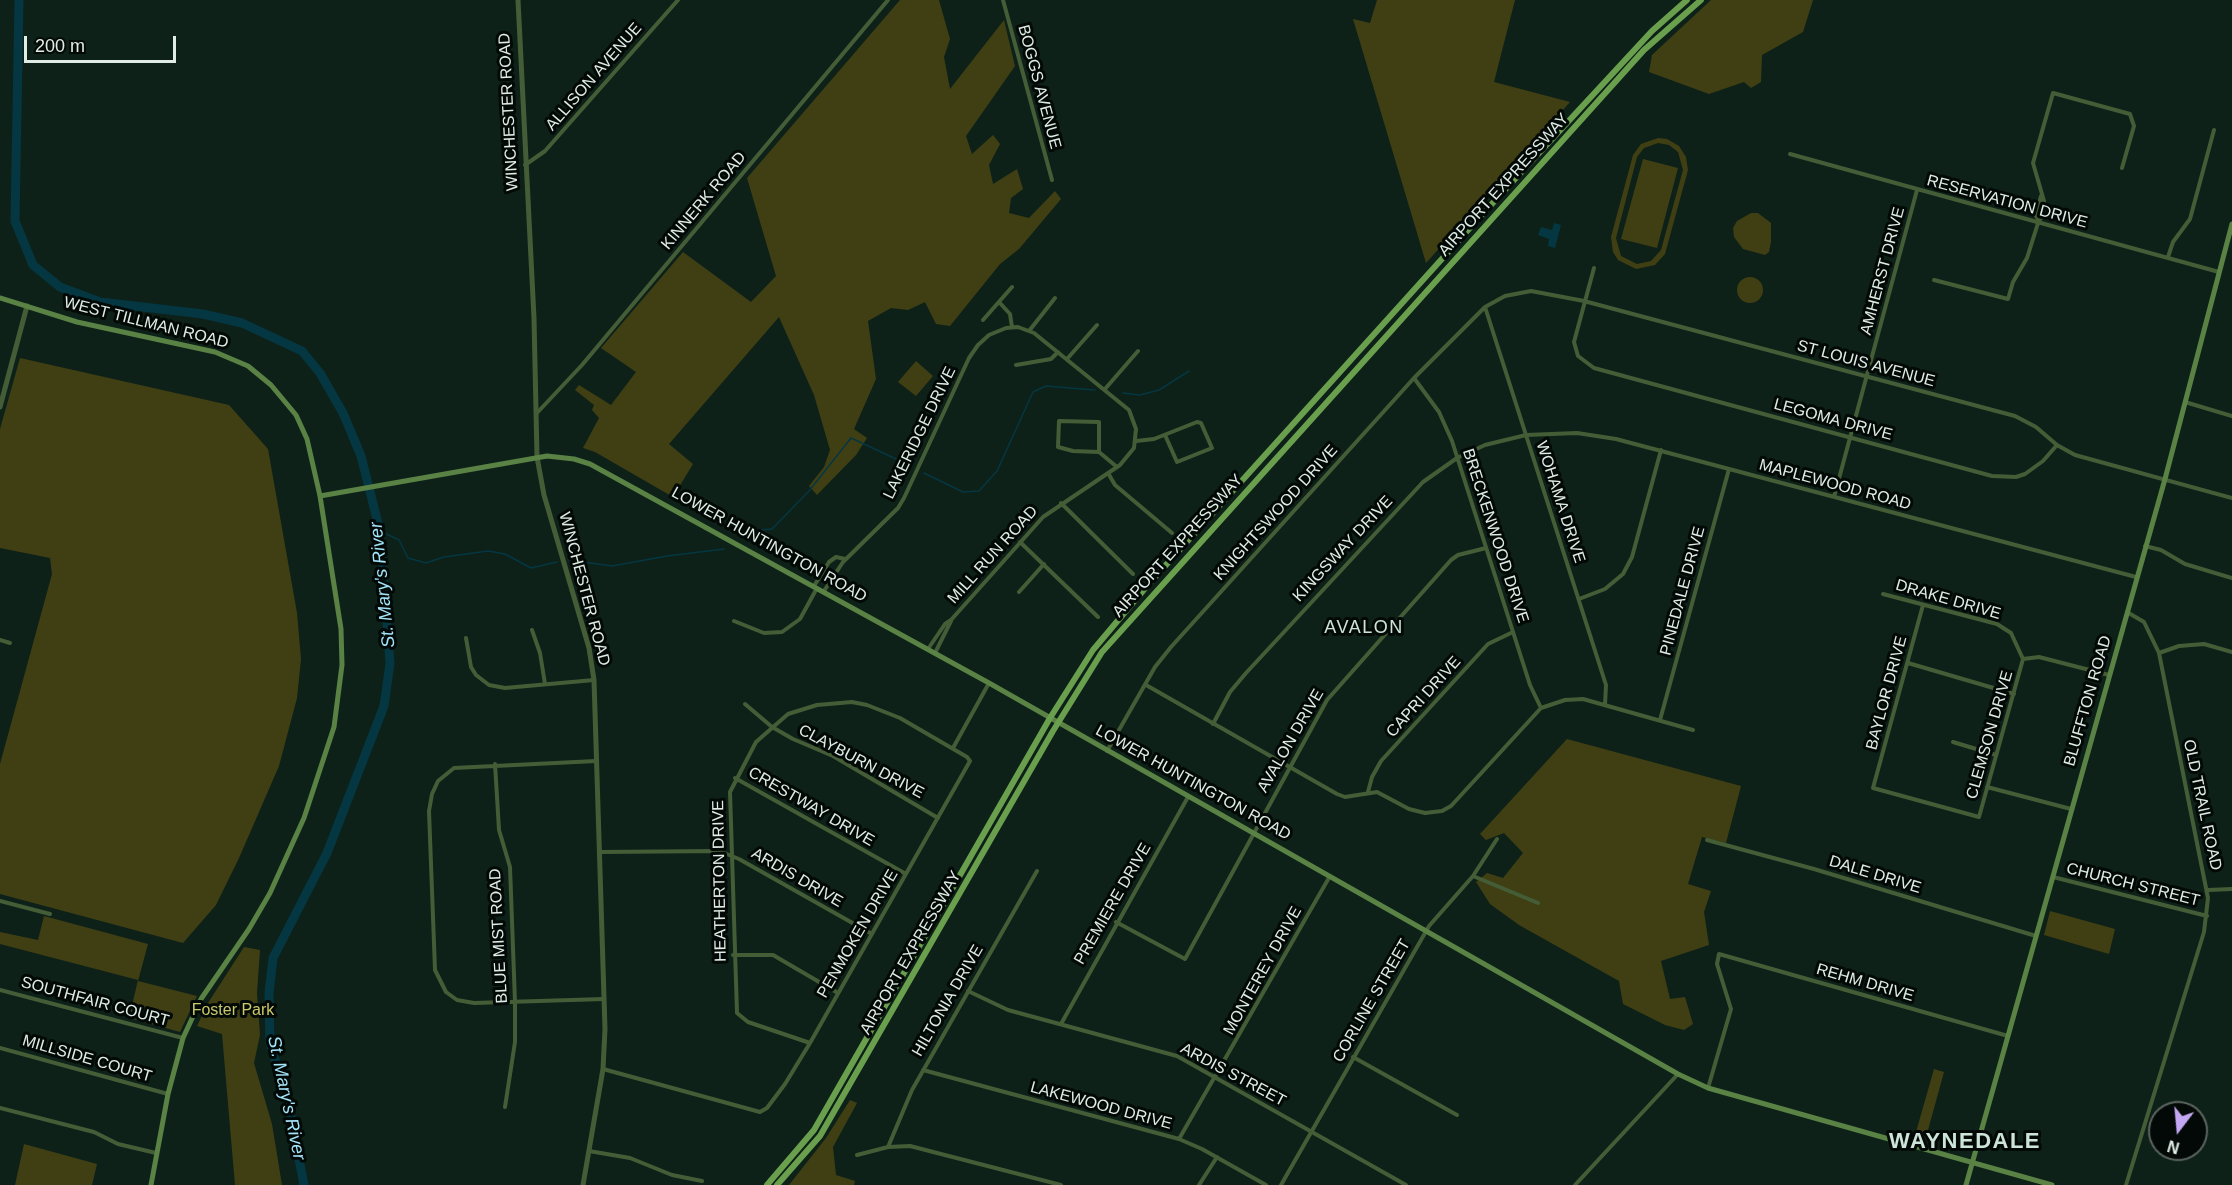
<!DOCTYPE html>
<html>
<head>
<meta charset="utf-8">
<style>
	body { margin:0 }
	#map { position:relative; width:2232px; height:1185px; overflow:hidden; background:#0d2118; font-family:Helvetica,sans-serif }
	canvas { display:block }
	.north { position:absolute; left:2148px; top:1101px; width:60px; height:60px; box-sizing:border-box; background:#030906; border:2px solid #5b6460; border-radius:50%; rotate:196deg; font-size:16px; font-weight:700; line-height:24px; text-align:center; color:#e0ede6 }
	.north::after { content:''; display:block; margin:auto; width:21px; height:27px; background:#c3a7f2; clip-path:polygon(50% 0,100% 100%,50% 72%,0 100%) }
	.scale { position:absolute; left:24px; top:36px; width:152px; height:27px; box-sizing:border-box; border:3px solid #e0ede6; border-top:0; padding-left:8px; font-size:18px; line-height:21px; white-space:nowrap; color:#e0ede6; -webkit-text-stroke:4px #030906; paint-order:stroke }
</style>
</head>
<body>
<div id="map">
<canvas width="2232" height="1185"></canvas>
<div class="north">N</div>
<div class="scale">200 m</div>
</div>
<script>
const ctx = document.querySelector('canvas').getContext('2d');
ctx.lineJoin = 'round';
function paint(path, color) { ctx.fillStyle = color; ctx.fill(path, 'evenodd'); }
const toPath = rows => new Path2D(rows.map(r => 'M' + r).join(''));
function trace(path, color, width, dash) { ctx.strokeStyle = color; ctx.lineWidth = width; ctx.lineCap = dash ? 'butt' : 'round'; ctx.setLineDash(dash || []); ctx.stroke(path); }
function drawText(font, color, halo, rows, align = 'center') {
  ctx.font = font + ' Helvetica,sans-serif'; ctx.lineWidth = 6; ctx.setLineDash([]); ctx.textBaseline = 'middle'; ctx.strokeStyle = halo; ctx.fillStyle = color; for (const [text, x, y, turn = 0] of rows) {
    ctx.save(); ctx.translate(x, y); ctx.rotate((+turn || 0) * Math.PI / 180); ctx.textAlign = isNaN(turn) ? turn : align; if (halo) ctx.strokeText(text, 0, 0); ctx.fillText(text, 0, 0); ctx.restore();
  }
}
paint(toPath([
	[900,0,939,0,950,39,944,57,950,89,1004,20,1015,66,966,136,972,154,993,135,1000,144,989,165,993,184,1017,169,1023,189,1011,198,1009,213,1029,218,1055,191,1061,199,1019,249,1000,264,950,326,936,324,925,302,908,310,891,308,868,321,876,379,854,429,867,438,856,455,817,495,809,486,824,467,830,450,814,395,779,317,669,444,693,464,673,497,595,452,583,448,599,418,592,410,594,405,575,390,579,385,611,405,636,372,601,348,683,252,751,302,776,276,747,178],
	[1377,0,1515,0,1494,82,1570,102,1426,263,1353,19,1370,23],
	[1711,0,1813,0,1803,32,1762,55,1761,82,1751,88,1744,82,1709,94,1649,72,1652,55],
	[1658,138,1667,139,1679,146,1686,157,1688,170,1665,254,1655,265,1636,269,1618,260,1613,252,1611,237,1633,155,1641,144],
	[1658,143,1669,145,1678,152,1683,170,1661,250,1651,261,1637,264,1621,256,1616,238,1637,157,1644,148],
	[1643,159,1678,168,1657,248,1621,239],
	[1751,213,1758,213,1771,223,1771,242,1769,252,1765,255,1743,249,1734,237,1733,228,1737,221],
	'1737 290a13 13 0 1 1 26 0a13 13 0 1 1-26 0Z',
	[20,358,229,405,268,449,297,613,301,659,297,698,279,766,239,858,216,905,183,943,0,894,0,764,52,574,50,558,0,548,0,429],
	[916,361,933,376,916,396,898,382],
	[1567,739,1741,786,1726,843,1702,837,1688,884,1711,891,1704,912,1709,945,1661,961,1670,999,1685,997,1693,1024,1684,1030,1665,1025,1623,1004,1619,981,1519,925,1490,904,1476,882,1487,873,1503,878,1523,853,1504,833,1486,840,1480,834],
	[2050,911,2115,929,2109,954,2044,935],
	[44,916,148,944,138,981,197,996,180,1032,129,1018,138,980,0,944,0,932,38,940],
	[244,947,260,950,257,993,260,1035,254,1063,272,1124,282,1185,235,1185,222,1034,197,1026,208,1003],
	[1934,1069,1944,1072,1925,1141,1914,1139],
	[850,1100,857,1103,833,1147,836,1175,855,1181,854,1185,789,1185,826,1138],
	[24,1144,97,1164,92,1185,15,1185]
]), '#403f14');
paint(toPath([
	[1554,223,1561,225,1555,248,1548,246,1549,239,1538,235,1541,227,1552,230]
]), '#053743');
trace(toPath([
	[1123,393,1140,395,1159,390,1189,371],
	[924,473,963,492,979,491,997,471,1033,392,1046,386,1095,390],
	[380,531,399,540,408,558,426,563,444,557,488,551,505,554,531,568,557,562],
	[736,532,772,529,809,491,851,438,911,466],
	[569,560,612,566,667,556,724,549]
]), '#053743', 1.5);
trace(toPath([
	[19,0,15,221,33,265,60,287,100,302,203,314,242,323,302,351,320,373,343,413,361,456,380,531,390,663,384,706,327,853,273,958,269,993,270,1042,290,1112,304,1185]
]), '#053743', 9);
trace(toPath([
	[1003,0,1052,180],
	[1790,154,2219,272],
	[525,165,545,151,678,0],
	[2039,220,2036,216,2041,196],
	[2168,257,2173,242,2190,219,2214,130],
	[1594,268,1574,342,1578,356,1594,368,1992,476,2016,477,2025,474,2043,461,2057,445],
	[1934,280,2008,299,2013,282,2027,258,2039,220,2043,217,2044,201,2033,163,2053,93,2130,114,2134,126,2122,168],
	[999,302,1010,314,1012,327],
	[1485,307,1606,685,1605,705],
	[983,320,1012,287],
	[1029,331,1055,298],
	[1067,359,1097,325],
	[1016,365,1051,359,1058,352],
	[1414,378,1439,412,1452,441,1530,685,1541,708],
	[1105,389,1138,351],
	[2185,402,2232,416],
	[536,414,582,365,888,0],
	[1136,441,1154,439,1197,422,1201,423,1212,448,1177,462,1165,435],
	[1099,452,1099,422,1059,421,1058,447,1073,451,1099,452,1117,467],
	[1108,473,1115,485,1172,533],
	[1834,497,1917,190],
	[1061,503,1133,574],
	[1020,542,1098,617],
	[2145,546,2161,550,2185,564,2232,578],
	[814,586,829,562,836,557,845,559],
	[824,591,843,562,898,508,904,498,969,358,978,345,989,335,1006,328,1018,327,1034,333,1129,410,1136,429,1134,448,1120,465,1043,517,951,620,945,624,928,649],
	[1019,592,1044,564],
	[1883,594,1997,624,2011,633,2023,659],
	[1579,599,1605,589,1623,574,1632,557,1661,450],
	[1923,605,1873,788,1979,817,2023,659],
	[734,621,764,633,782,632,800,619,817,588],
	[532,630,540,653,545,684],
	[466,638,471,667,476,675,489,685,505,688,594,680],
	[0,640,10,643],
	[935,653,951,621],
	[2159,653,2179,646,2204,644,2232,652],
	[2023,659,2039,657,2109,675],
	[1908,663,2014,694],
	[1146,685,1337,794,1345,797,1377,792,1409,809,1425,813,1442,811,1451,806,1541,708,1565,700,1583,699,1693,730],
	[745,704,772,727,793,739,833,756,938,818],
	[1660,720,1729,469],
	[1213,724,1230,692,1246,673,1423,482,1457,458,1485,445,1526,435,1577,433,1616,439,2136,577],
	[1953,742,1996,755],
	[953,748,989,683],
	[1107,751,1155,667,1171,647,1414,378,1485,307,1505,296,1531,291,1584,301,2015,416,2036,427,2057,445,2075,455,2232,498],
	[596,761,454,768,438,781,432,794,429,811,435,970,446,992,457,1000,474,1003,604,999],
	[495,764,499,830,510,867,515,1002,515,1042,505,1107],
	[735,778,906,874],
	[1987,787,2071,809],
	[1368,792,1372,777,1381,761,1488,644,1513,632],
	[1707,840,1814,869,2036,936],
	[599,852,719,851,739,859,872,934],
	[1473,876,1538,903],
	[2053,877,2207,916],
	[2208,890,2232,889],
	[0,901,50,914],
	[1116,922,1185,959,1327,700,1451,560,1458,555,1486,548],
	[733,955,773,955,838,993],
	[0,990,183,1038],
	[968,991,1008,1010,1177,1056,1406,1185],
	[1061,1024,1188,797],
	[0,1048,168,1094],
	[1353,1057,1457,1115],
	[603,1069,760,1112,767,1108,785,1084,810,1043,970,761,967,757,900,718,867,705,852,702,817,705,788,714,756,742,730,792,737,1013,748,1022,810,1043],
	[923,1070,1179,1139,1202,1149,1266,1185],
	[1708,1088,1731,1009,1717,964,1719,954,2008,1036],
	[0,1108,94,1132,118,1144,156,1153],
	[1179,1139,1330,876],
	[888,1147,912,1090,1037,871],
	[589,1151,630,1158,672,1175,702,1181],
	[857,1155,888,1147,910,1146,1061,1185],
	[1199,1185,1217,1157],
	[1281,1185,1429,926,1473,876,1497,839],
	[1575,1185,1678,1074],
	[2126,1185,2204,932,2208,898,2159,653,2144,622,2127,612]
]), '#445d37', 4);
trace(toPath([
	[518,0,534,318,537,457,544,495,589,648,594,680,605,1029,603,1069,583,1185],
	[0,407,27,306]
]), '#445d37', 5);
trace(toPath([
	[0,298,77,322,215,352,248,366,271,385,296,415,307,439,320,496,341,629,342,665,334,727,304,818,270,893,249,929,201,999,183,1038,168,1094,151,1185],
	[320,496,547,456,574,459,590,464,989,683,1678,1074,1708,1088,2052,1185],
	[1966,1185,2165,479,2232,224]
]), '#598244', 5);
trace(toPath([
	[767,1185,814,1130,1050,718,1093,650,1147,586,1477,220,1652,31,1687,0],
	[777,1185,820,1136,1053,731,1102,652,1644,50,1701,0]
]), '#699f4d', 6);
drawText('16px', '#e0ede6', '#030906', [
	["ALLISON AVENUE",594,77,-49],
	["BOGGS AVENUE",1039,87,75],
	["WINCHESTER ROAD",509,112,-93],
	["AIRPORT EXPRESSWAY",1504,185,-48],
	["KINNERK ROAD",704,201,-50],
	["RESERVATION DRIVE",2007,202,15],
	["AMHERST DRIVE",1883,271,-75],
	["WEST TILLMAN ROAD",146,323,14],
	["ST LOUIS AVENUE",1866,364,15],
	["LEGOMA DRIVE",1833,420,15],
	["LAKERIDGE DRIVE",920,433,-64],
	["MAPLEWOOD ROAD",1835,485,15],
	["WOHAMA DRIVE",1560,502,72],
	["KNIGHTSWOOD DRIVE",1276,513,-48],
	["BRECKENWOOD DRIVE",1495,536,72],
	["LOWER HUNTINGTON ROAD",769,545,29],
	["AIRPORT EXPRESSWAY",1178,546,-48],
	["KINGSWAY DRIVE",1343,549,-47],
	["MILL RUN ROAD",993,555,-48],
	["WINCHESTER ROAD",584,589,75],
	["PINEDALE DRIVE",1683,591,-75],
	["DRAKE DRIVE",1948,600,16],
	["BAYLOR DRIVE",1887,693,-75],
	["CAPRI DRIVE",1424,697,-48],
	["BLUFFTON ROAD",2088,701,-74],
	["CLEMSON DRIVE",1990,735,-74],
	["AVALON DRIVE",1291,741,-60],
	["CLAYBURN DRIVE",861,762,28],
	["LOWER HUNTINGTON ROAD",1193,783,29],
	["OLD TRAIL ROAD",2202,805,78],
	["CRESTWAY DRIVE",811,807,30],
	["DALE DRIVE",1875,875,17],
	["ARDIS DRIVE",797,878,30],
	["HEATHERTON DRIVE",720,881,-91],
	["CHURCH STREET",2133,885,14],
	["PREMIERE DRIVE",1113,904,-60],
	["PENMOKEN DRIVE",858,934,-60],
	["BLUE MIST ROAD",499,936,-93],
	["AIRPORT EXPRESSWAY",911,953,-60],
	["MONTEREY DRIVE",1263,971,-61],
	["REHM DRIVE",1865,983,16],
	["HILTONIA DRIVE",948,1001,-60],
	["CORLINE STREET",1372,1001,-60],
	["SOUTHFAIR COURT",95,1002,15],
	["MILLSIDE COURT",87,1059,16],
	["ARDIS STREET",1233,1075,28],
	["LAKEWOOD DRIVE",1101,1106,15]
]);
drawText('16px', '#cac969', '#030906', [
	["Foster Park",233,1011]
]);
drawText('italic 18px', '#a3e5f9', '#030906', [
	["St. Mary's River",383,585,-96],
	["St. Mary's River",286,1098,78]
]);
ctx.letterSpacing = '1.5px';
drawText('18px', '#cce5d8', '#030906', [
	["AVALON",1364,628]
]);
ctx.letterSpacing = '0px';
ctx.letterSpacing = '1.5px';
drawText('bold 22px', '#cce5d8', '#030906', [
	["WAYNEDALE",1965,1142]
]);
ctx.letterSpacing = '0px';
</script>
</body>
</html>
